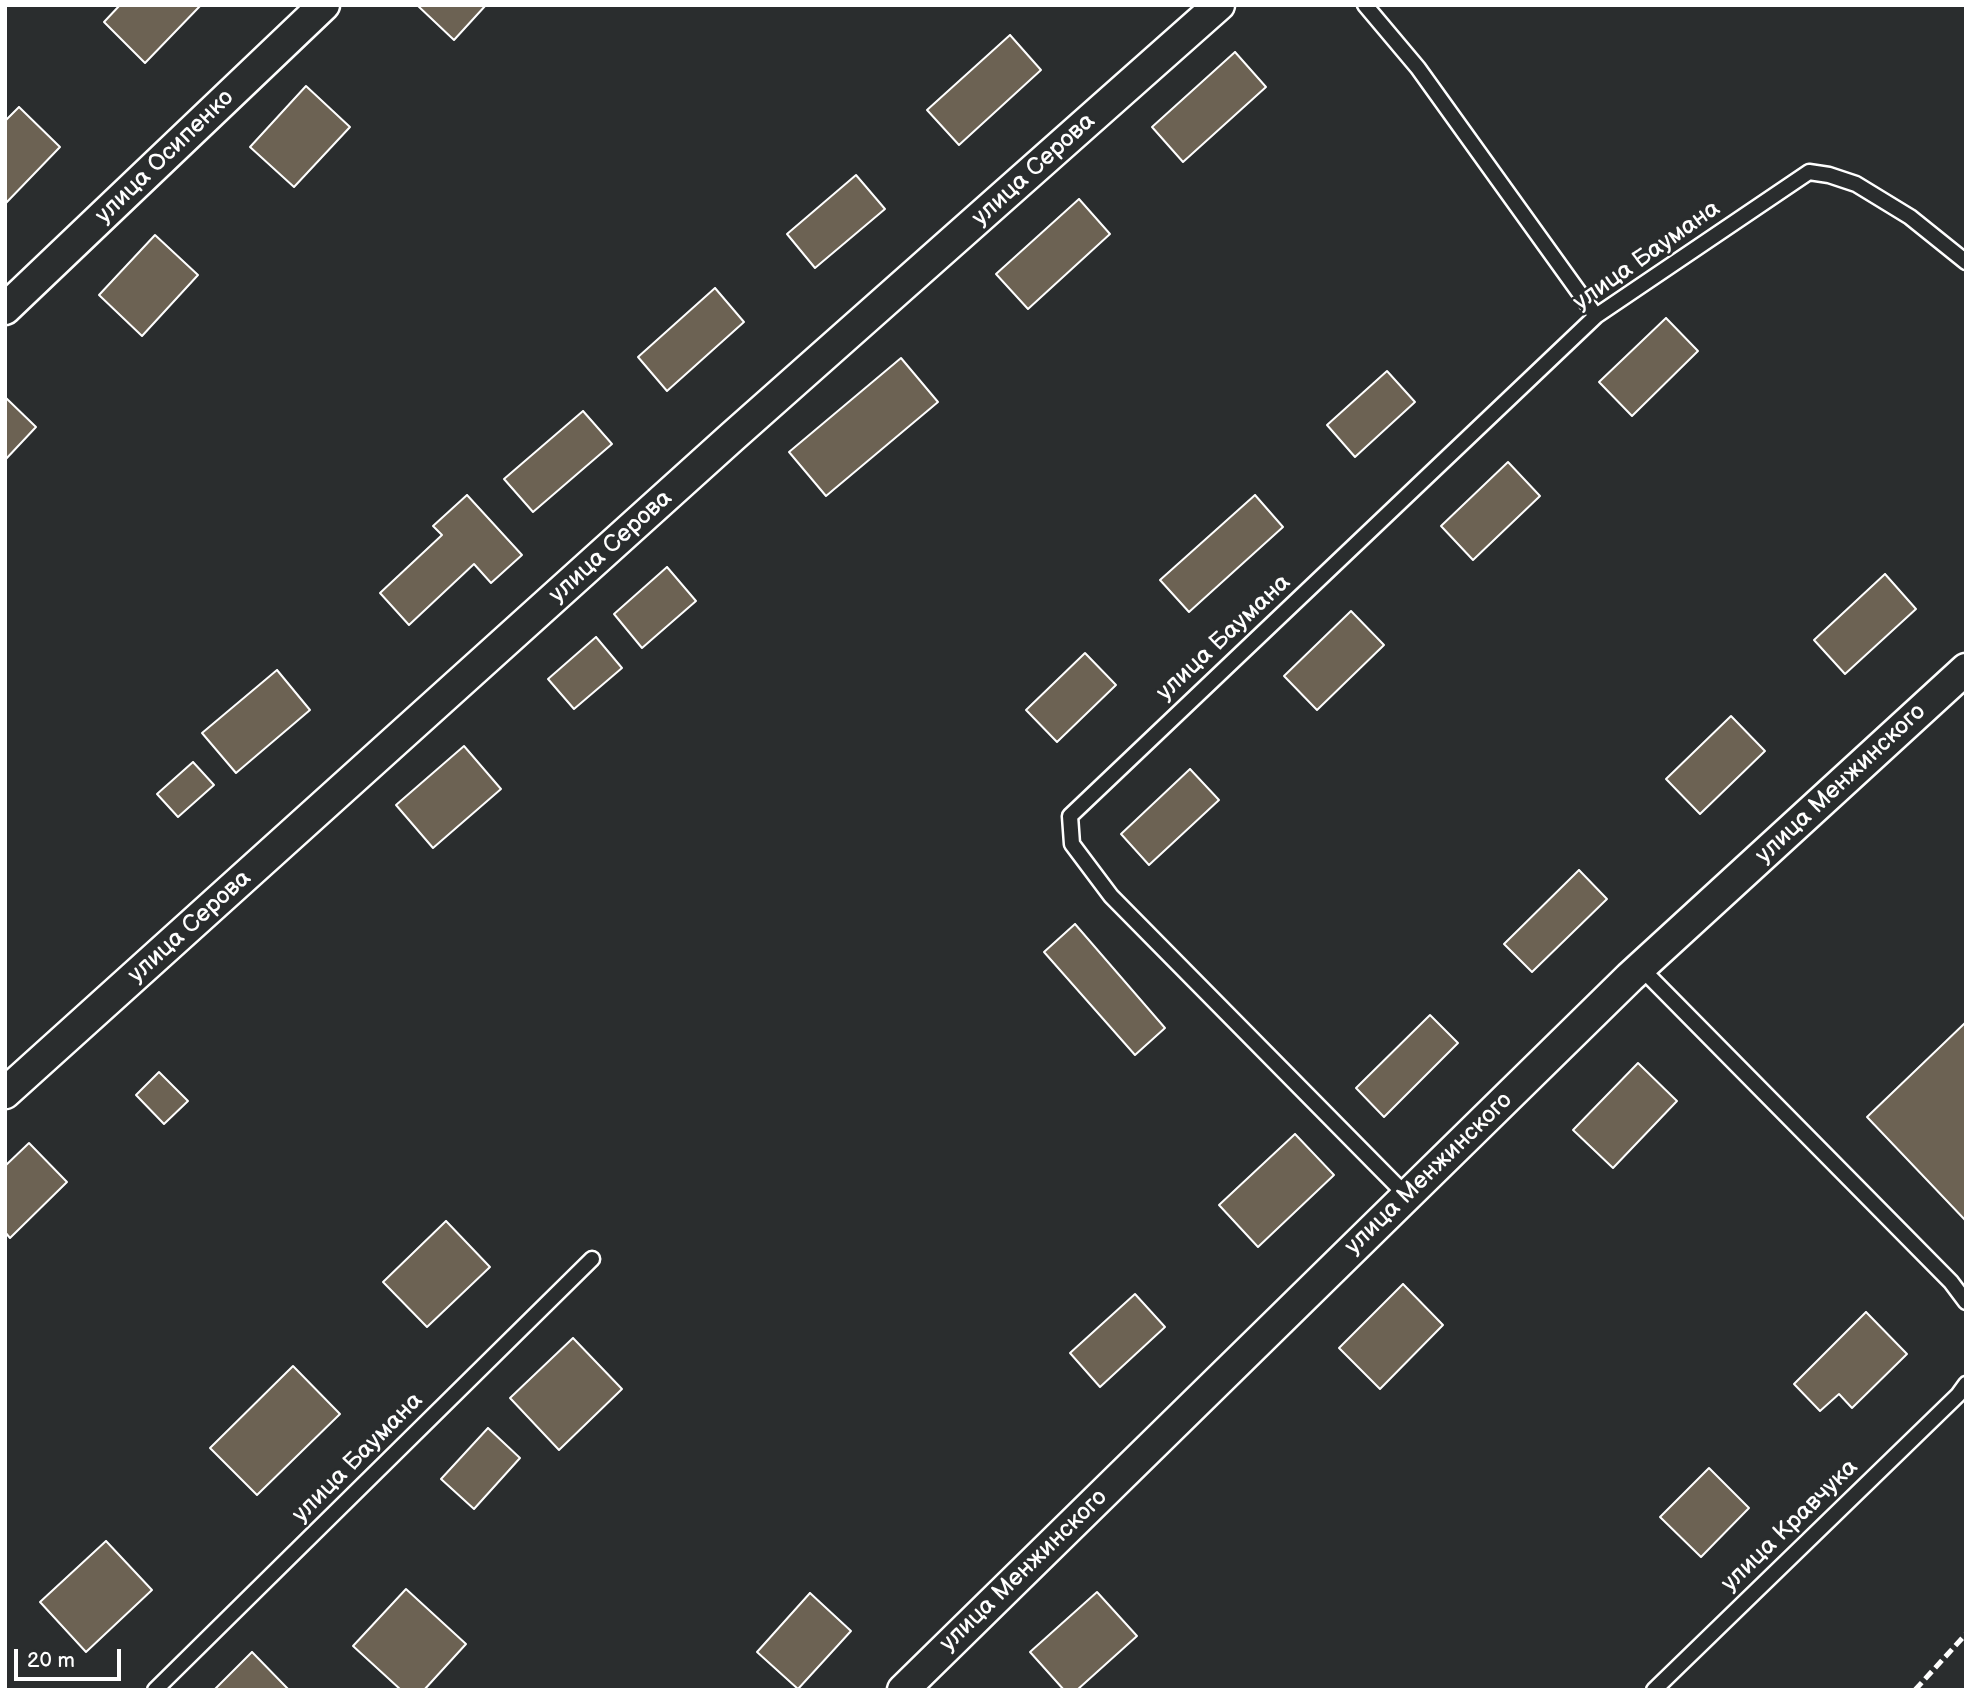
<!DOCTYPE html>
<html>
<head>
<meta charset="utf-8">
<style>
	body { margin:0 }
	#map { position:relative; width:1971px; height:1695px; overflow:hidden; background:#2a2d2e; font-family:"Balsamiq Sans",sans-serif }
	canvas { display:block }
	.frame { position:absolute; inset:0; border:7px solid #fff; pointer-events:none }
	.scale { position:absolute; left:14px; top:1649px; width:107px; height:32px; box-sizing:border-box; border:4px solid #fff; border-top:0; padding-left:9px; font-size:21px; line-height:24px; white-space:nowrap; color:#fff; -webkit-text-stroke:5px #2a2d2e; paint-order:stroke }
</style>
</head>
<body>
<div id="map">
<canvas width="1971" height="1695"></canvas>
<div class="frame"></div>
<div class="scale">20 m</div>
</div>
<script>
const ctx = document.querySelector('canvas').getContext('2d');
ctx.lineJoin = 'round';
function paint(path, color) { ctx.fillStyle = color; ctx.fill(path, 'evenodd'); }
const toPath = rows => new Path2D(rows.map(r => 'M' + r).join(''));
function trace(path, color, width, dash) { ctx.strokeStyle = color; ctx.lineWidth = width; ctx.lineCap = dash ? 'butt' : 'round'; ctx.setLineDash(dash || []); ctx.stroke(path); }
function drawText(font, color, halo, rows, align = 'center') {
  ctx.font = font + ' "Balsamiq Sans",sans-serif'; ctx.lineWidth = 5; ctx.setLineDash([]); ctx.textBaseline = 'middle'; ctx.strokeStyle = halo; ctx.fillStyle = color; for (const [text, x, y, turn = 0] of rows) {
    ctx.save(); ctx.translate(x, y); ctx.rotate((+turn || 0) * Math.PI / 180); ctx.textAlign = isNaN(turn) ? turn : align; if (halo) ctx.strokeText(text, 0, 0); ctx.fillText(text, 0, 0); ctx.restore();
  }
}
const building = toPath([
	[120,5,201,5,145,63,104,22,120,5],
	[417,5,486,5,454,40,417,5],
	[1010,35,1041,70,959,145,927,110,1010,35],
	[1235,52,1266,87,1183,162,1152,127,1235,52],
	[306,86,350,127,294,187,250,147,306,86],
	[19,107,60,147,5,204,5,121,19,107],
	[856,175,885,209,815,268,787,234,856,175],
	[1079,199,1110,234,1028,309,996,274,1079,199],
	[155,235,198,275,142,336,99,295,155,235],
	[715,288,744,322,667,391,638,357,715,288],
	[1666,318,1698,351,1632,416,1599,382,1666,318],
	[901,358,938,402,826,496,789,452,901,358],
	[1387,371,1415,402,1355,457,1327,425,1387,371],
	[5,397,36,427,5,460,5,397],
	[583,411,612,444,533,512,504,479,583,411],
	[1508,462,1540,496,1473,560,1441,526,1508,462],
	[467,495,522,555,491,583,474,564,409,625,380,593,442,535,433,526,467,495],
	[1255,495,1283,527,1189,612,1160,580,1255,495],
	[667,567,696,601,642,648,614,614,667,567],
	[1885,574,1916,609,1845,674,1814,640,1885,574],
	[1351,611,1384,645,1317,710,1284,676,1351,611],
	[596,637,622,668,574,709,548,679,596,637],
	[1085,653,1116,685,1057,742,1026,710,1085,653],
	[277,670,310,710,236,773,202,733,277,670],
	[1731,716,1765,751,1700,814,1666,779,1731,716],
	[464,746,501,789,433,848,396,805,464,746],
	[193,762,214,785,178,817,157,794,193,762],
	[1190,769,1219,800,1149,865,1121,834,1190,769],
	[1579,870,1607,899,1532,972,1504,944,1579,870],
	[1075,924,1165,1028,1135,1055,1044,952,1075,924],
	[1430,1015,1458,1043,1384,1117,1356,1088,1430,1015],
	[1966,1022,1966,1221,1867,1117,1966,1022],
	[1638,1063,1677,1101,1613,1168,1573,1130,1638,1063],
	[159,1072,188,1101,164,1124,136,1095,159,1072],
	[1295,1134,1334,1175,1258,1247,1219,1205,1295,1134],
	[29,1143,67,1182,10,1238,5,1232,5,1166,29,1143],
	[446,1221,490,1267,427,1327,383,1282,446,1221],
	[1403,1284,1443,1325,1380,1389,1339,1348,1403,1284],
	[1135,1294,1165,1327,1100,1387,1070,1353,1135,1294],
	[1866,1312,1907,1354,1852,1408,1839,1394,1820,1411,1794,1384,1866,1312],
	[573,1338,622,1389,559,1450,510,1398,573,1338],
	[293,1366,340,1414,257,1495,210,1448,293,1366],
	[488,1428,520,1458,474,1509,441,1479,488,1428],
	[1709,1468,1749,1508,1701,1557,1660,1517,1709,1468],
	[106,1541,152,1590,86,1652,40,1602,106,1541],
	[406,1589,466,1644,424,1690,401,1690,353,1646,406,1589],
	[1097,1592,1137,1636,1077,1690,1064,1690,1030,1652,1097,1592],
	[810,1593,851,1631,798,1689,757,1652,810,1593],
	[252,1652,289,1690,214,1690,252,1652]
]);
paint(building, '#6c6253');
trace(building, '#fff', 2);
const service = toPath([
	[1365,5,1418,68,1596,316],
	[1641,968,1951,1282,1966,1302],
	[1407,1196,1111,896,1072,844,1070,816,1596,316,1809,172,1829,175,1856,184,1910,217,1966,262],
	[155,1690,592,1259],
	[1654,1690,1958,1395,1966,1384]
]);
const minor = toPath([
	[5,309,324,5],
	[5,1093,732,437,1219,5],
	[903,1690,1630,977,1966,669]
]);
trace(service, '#fff', 19);
trace(minor, '#fff', 35);
trace(service, '#2a2d2e', 14);
trace(minor, '#2a2d2e', 30);
trace(toPath([
	[1915,1690,1966,1634]
]), '#fff', 5, [10, 5]);
drawText('24px', '#fff', '#2a2d2e', [
	["улица Осипенко",165,157,-44],
	["улица Серова",1034,170,-42],
	["улица Баумана",1647,256,-35],
	["улица Серова",611,547,-42],
	["улица Баумана",1224,638,-43],
	["улица Менжинского",1841,784,-43],
	["улица Серова",190,927,-42],
	["улица Менжинского",1429,1174,-44],
	["улица Баумана",358,1458,-45],
	["улица Кравчука",1790,1526,-44],
	["улица Менжинского",1024,1571,-44]
]);
</script>
</body>
</html>
